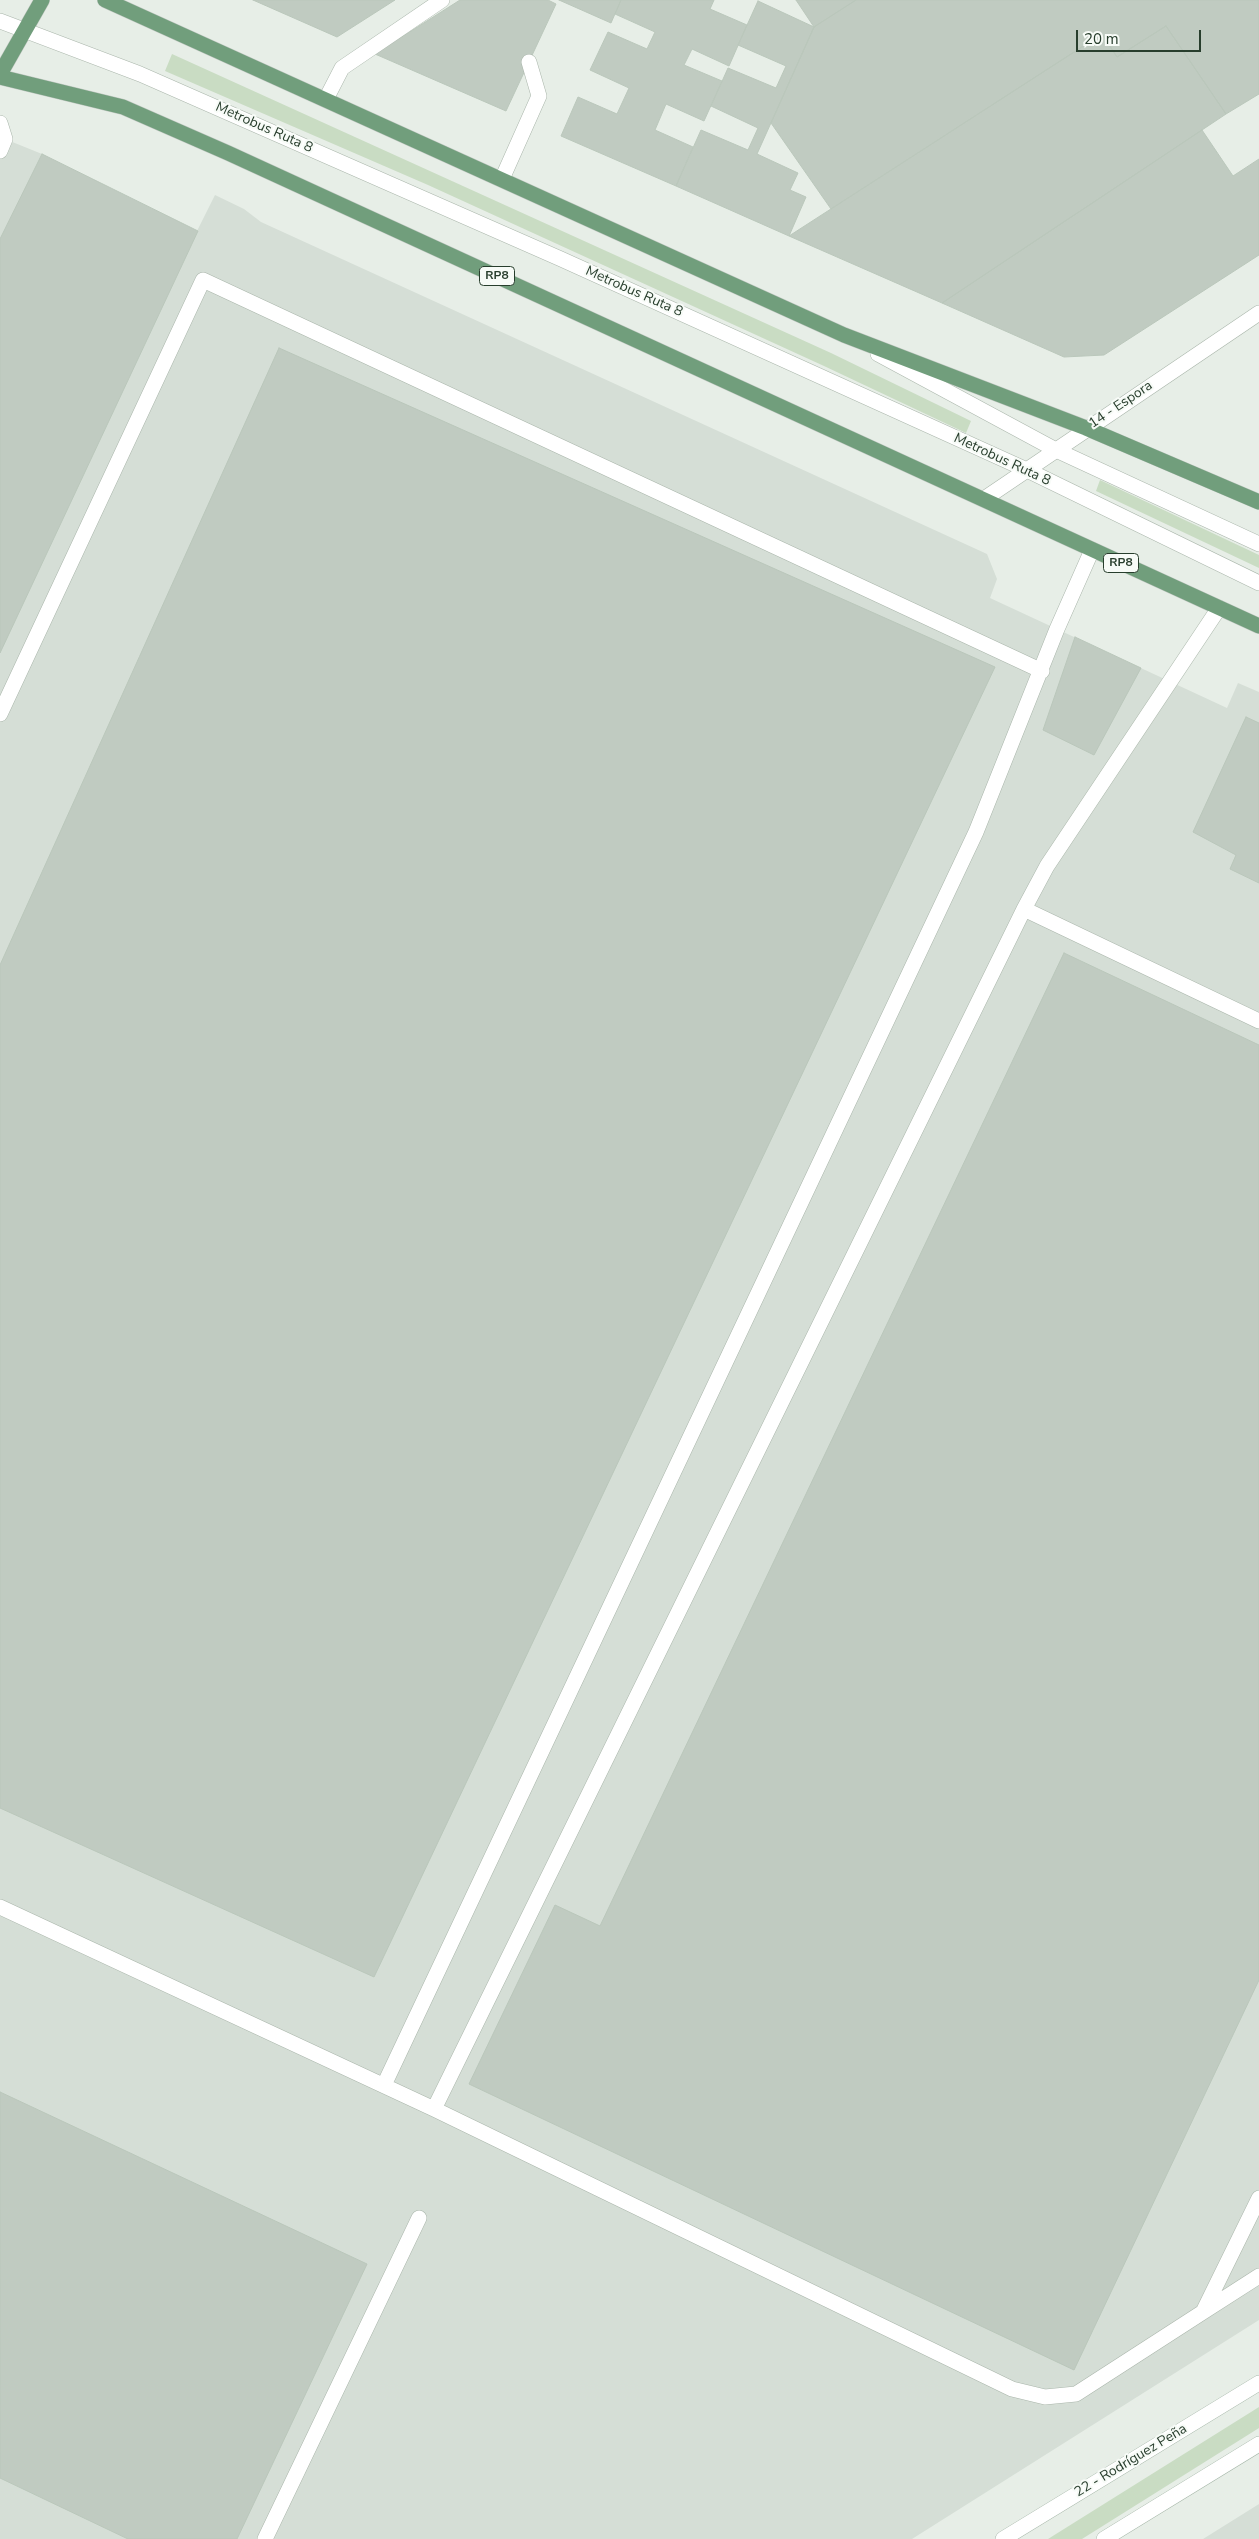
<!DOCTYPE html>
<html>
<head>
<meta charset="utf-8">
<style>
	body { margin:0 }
	#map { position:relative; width:1259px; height:2539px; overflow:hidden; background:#e7eee7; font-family:"Nunito Sans",sans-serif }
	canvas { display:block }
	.scale { position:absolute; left:1076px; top:30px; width:125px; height:22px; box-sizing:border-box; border:2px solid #283e2d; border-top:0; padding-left:6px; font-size:15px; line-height:18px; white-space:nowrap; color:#283e2d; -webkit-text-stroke:4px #f7fbf7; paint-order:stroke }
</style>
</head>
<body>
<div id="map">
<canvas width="1259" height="2539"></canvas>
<div class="scale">20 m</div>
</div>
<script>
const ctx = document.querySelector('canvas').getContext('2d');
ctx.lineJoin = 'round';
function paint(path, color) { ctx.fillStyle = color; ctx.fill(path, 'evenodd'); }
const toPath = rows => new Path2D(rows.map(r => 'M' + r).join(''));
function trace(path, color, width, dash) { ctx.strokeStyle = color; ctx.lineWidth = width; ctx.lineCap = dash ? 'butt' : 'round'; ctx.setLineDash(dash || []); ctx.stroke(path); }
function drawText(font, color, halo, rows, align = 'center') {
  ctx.font = font + ' "Nunito Sans",sans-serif'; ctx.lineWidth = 4; ctx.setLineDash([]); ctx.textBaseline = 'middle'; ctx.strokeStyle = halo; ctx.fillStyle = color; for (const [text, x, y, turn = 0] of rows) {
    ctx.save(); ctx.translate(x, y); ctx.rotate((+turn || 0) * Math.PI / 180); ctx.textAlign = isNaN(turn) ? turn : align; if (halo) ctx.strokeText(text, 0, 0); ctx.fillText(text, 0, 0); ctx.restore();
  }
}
paint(toPath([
	[0,137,42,154,197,231,215,195,244,209,261,222,987,554,997,579,990,598,1227,708,1238,683,1259,692,1259,2320,912,2539,0,2539],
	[1259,2504,1259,2539,1203,2539]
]), '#d5ded6');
paint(toPath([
	[172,54,831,353,971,421,966,433,824,366,428,185,165,71],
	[1100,480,1259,555,1259,568,1096,491],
	[1259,2407,1259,2428,1082,2539,1048,2539]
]), '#c9dcc3');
const building = toPath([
	[253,0,395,0,337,37,253,0],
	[460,0,548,0,556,4,506,111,375,54,460,0],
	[559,0,621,0,611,23,559,0],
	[621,0,714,0,710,9,747,25,729,66,692,49,684,65,722,81,704,121,666,104,655,130,693,147,676,186,561,136,578,97,617,114,629,88,590,70,608,32,647,49,655,32,615,14,621,0],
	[796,0,856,0,814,27,796,0],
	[856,0,1259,0,1259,94,1226,114,1166,26,1117,57,1102,34,831,209,771,123,814,27,856,0],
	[758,1,814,27,757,154,798,173,790,190,806,197,789,236,676,186,701,130,748,150,758,128,711,106,728,68,776,88,786,66,738,45,758,1],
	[1166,26,1226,114,942,303,789,236,1102,34,1117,57,1166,26],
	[1202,130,1233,176,1259,159,1259,255,1104,355,1064,357,942,303,1202,130],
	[42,154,198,231,0,653,0,239,42,154],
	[279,348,995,667,374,1977,0,1808,0,965,279,348],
	[1075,637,1141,668,1094,755,1043,730,1075,637],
	[1246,717,1259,723,1259,883,1230,869,1236,855,1193,832,1246,717],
	[1064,953,1259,1045,1259,1980,1074,2370,469,2084,555,1905,600,1926,1064,953],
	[0,2092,367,2264,237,2539,128,2539,0,2478,0,2092]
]);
paint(building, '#c0cbc1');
trace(building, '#bac7bb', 1);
const service = toPath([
	[0,21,140,74,561,259,1027,470,1259,583],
	[326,99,342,68,442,0],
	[0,123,5,139,0,151],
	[502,179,539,96,529,62],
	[878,354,1056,450,1259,544],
	[0,714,203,280,1042,671],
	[1024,909,1259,1021],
	[0,1907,434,2109,1012,2389,1045,2397,1076,2394,1203,2312,1259,2198],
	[384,2085,976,832,1057,629,1092,550],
	[434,2109,1024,909,1047,866,1219,608],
	[1203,2312,1259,2276],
	[265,2539,419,2218]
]);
const minor = toPath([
	[984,499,1259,313]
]);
const secondary = toPath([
	[1003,2539,1259,2383],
	[1104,2539,1259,2444]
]);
const primary = toPath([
	[105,0,844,335,1086,428,1259,502],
	[0,74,42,0],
	[0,77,123,107,228,153,1259,626]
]);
trace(service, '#aab6ab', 16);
trace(minor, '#aab6ab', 16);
trace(secondary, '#a4b5a7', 16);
trace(primary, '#c3c9c4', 16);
trace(service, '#fff', 15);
trace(minor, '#fff', 15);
trace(secondary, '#fff', 15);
trace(primary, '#719e7c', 15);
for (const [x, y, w] of [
	[497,276,35],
	[1121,563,35]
]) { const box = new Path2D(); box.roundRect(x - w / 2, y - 9.5, w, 19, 4); ctx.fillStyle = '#f7fbf7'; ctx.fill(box); trace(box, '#283e2d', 1); }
drawText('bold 12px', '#283e2d', null, [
	["RP8",497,276],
	["RP8",1121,563]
]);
drawText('14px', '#283e2d', '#f7fbf7', [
	["Metrobus Ruta 8",264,128,24],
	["Metrobus Ruta 8",634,292,24],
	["14 - Espora",1121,405,-34],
	["Metrobus Ruta 8",1002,460,25],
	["22 - Rodríguez Peña",1131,2461,-31]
]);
</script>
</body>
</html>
